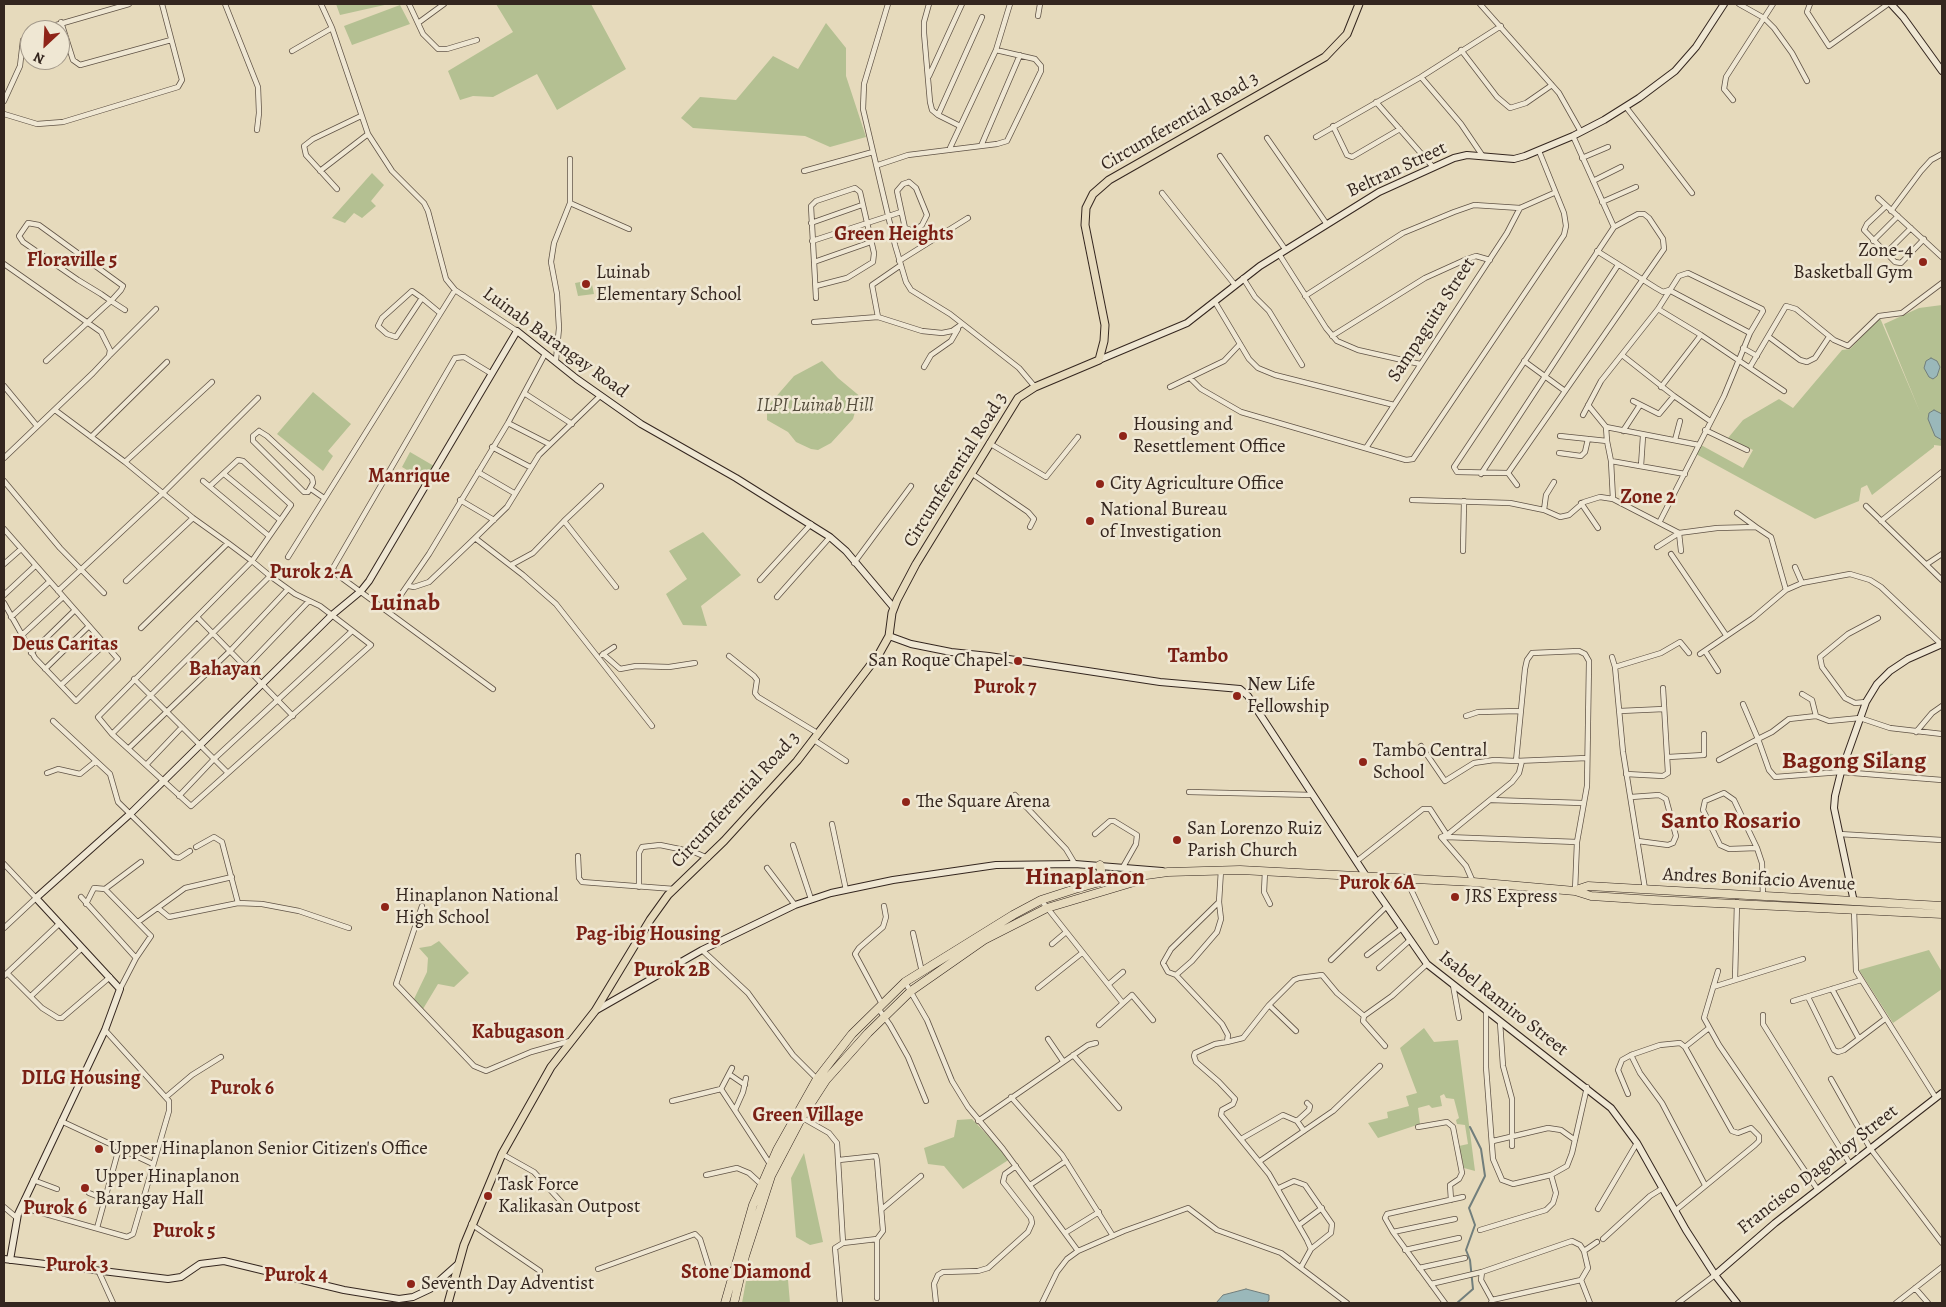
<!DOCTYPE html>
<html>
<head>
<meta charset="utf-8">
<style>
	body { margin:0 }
	#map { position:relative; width:1946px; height:1307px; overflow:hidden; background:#e6dabc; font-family:Alegreya,serif }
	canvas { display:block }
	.frame { position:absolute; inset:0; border:5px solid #34261f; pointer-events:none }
	.north { position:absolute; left:20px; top:20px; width:50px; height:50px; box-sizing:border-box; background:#efe7d3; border:1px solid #a49a8b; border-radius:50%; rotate:205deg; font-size:14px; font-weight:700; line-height:20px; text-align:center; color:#34261f }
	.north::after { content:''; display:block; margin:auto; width:18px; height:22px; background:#8f2418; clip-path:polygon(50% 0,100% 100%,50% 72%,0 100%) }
</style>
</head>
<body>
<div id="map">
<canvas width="1946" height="1307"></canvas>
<div class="frame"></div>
<div class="north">N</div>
</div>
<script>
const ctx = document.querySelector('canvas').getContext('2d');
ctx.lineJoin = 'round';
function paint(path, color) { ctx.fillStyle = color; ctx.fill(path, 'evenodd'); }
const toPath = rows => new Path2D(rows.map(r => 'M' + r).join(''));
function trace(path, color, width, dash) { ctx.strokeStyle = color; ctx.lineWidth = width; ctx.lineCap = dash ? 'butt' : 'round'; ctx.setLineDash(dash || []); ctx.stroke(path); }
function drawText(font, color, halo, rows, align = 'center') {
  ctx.font = font + ' Alegreya,serif'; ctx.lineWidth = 5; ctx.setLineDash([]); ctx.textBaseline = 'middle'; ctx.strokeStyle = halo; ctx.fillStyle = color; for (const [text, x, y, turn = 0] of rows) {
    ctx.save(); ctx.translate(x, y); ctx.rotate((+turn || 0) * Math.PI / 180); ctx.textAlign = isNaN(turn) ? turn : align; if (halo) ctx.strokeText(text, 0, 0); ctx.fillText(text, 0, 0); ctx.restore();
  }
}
paint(toPath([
	[336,4,389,4,340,15],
	[496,4,591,4,626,69,557,110,537,74,493,97,473,96,460,100,448,71,513,32],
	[400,5,410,24,352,45,344,26],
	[826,23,846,48,846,76,866,137,830,147,805,136,693,128,681,118,700,97,736,100,773,56,798,69],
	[372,173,384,185,371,201,376,206,362,218,354,213,345,223,332,218],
	[591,280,594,294,578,296,575,283],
	[1942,305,1942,446,1934,445,1934,447,1872,495,1867,485,1861,488,1859,501,1815,519,1696,454,1701,445,1743,468,1753,450,1728,438,1743,420,1779,399,1793,408,1842,350,1850,349,1880,318,1920,412,1884,324,1919,308],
	[822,361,838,378,862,398,861,407,855,412,853,419,831,443,818,450,811,449,796,442,788,432,767,420,767,407,794,376],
	[313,392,351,424,328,451,333,456,323,471,277,434],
	[410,452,434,466,426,481,402,467],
	[703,532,741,575,701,606,707,626,683,625,666,594,687,579,669,551],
	[1867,751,1893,754,1892,771,1865,768],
	[439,941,469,973,454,987,438,984,423,1009,414,999,427,972,428,958,419,948,431,946],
	[1929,950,1942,972,1942,989,1893,1023,1859,970],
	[1424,1028,1434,1042,1458,1040,1475,1171,1464,1168,1459,1146,1468,1144,1465,1125,1457,1124,1456,1120,1459,1118,1454,1099,1446,1098,1444,1094,1440,1096,1442,1106,1432,1108,1429,1105,1418,1108,1420,1124,1378,1138,1368,1123,1388,1118,1387,1112,1409,1106,1406,1096,1417,1093,1400,1048],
	[972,1119,1010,1159,963,1189,944,1166,928,1164,924,1148,954,1137,957,1120],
	[804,1153,823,1242,810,1245,796,1237,791,1178],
	[788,1280,790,1303,742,1303,746,1281]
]), '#b4c092');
const water = toPath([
	[1931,358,1937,361,1940,367,1937,376,1933,379,1929,377,1924,368,1926,361,1931,358],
	[1934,410,1942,414,1942,440,1935,436,1928,419,1929,413,1934,410],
	[1246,1289,1269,1295,1269,1300,1267,1303,1216,1303,1223,1295,1246,1289]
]);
paint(water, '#9ab8ba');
trace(water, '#717e7c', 1);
trace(toPath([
	[1457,1303,1473,1289,1470,1260,1466,1250,1475,1225,1469,1208,1485,1176,1481,1149,1470,1127]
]), '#717e7c', 2);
const street = toPath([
	[225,4,258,87,259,113,257,130],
	[321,4,332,28,368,134,392,171,424,203,428,211,446,279,455,290,517,331],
	[409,4,423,34,438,49,447,49,477,40],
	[888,4,864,84,863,109,895,245,906,282,911,290,950,314,1019,368,1035,387],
	[929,4,924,22,924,33,930,102,932,110,938,115],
	[1480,4,1559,93,1581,132],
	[1739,4,1764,18,1774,28,1792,53,1807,81],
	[1810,4,1807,12,1829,46,1888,4],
	[1038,16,1040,4],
	[61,22,73,60,80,65,171,40],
	[418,23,444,4],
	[39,30,129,4],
	[1461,50,1497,97,1510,108,1526,103,1552,85],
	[292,51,332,28],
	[929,76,962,4],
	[1421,77,1461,124,1482,155],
	[1733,100,1724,89,1726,77,1773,4],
	[4,101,20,66,23,40,30,33],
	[1376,102,1433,167],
	[1626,107,1692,193],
	[4,114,37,124,63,122,178,87,182,80,162,4],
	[960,126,938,115,982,17],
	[1333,126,1347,155,1352,157,1400,129],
	[1573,136,1614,227],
	[1316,137,1421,77,1501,26],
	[1267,138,1326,223],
	[981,146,1020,55],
	[950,148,996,50,1010,4],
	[1220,156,1285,249],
	[1582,158,1608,147],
	[878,165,908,155,997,144,1007,141,1041,71,1041,66,1035,59,996,50],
	[320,171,368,134],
	[804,171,873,152],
	[1593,181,1621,167],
	[909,182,916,188,927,215,922,225,914,231,905,228,897,191,903,184,909,182],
	[337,189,306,155,304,146,313,139,361,116],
	[1162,193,1235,285],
	[1878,198,1942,257],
	[1602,202,1636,187],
	[570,203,570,159],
	[1886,206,1867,224,1864,230,1895,262,1901,263,1924,239],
	[1891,211,1921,171,1931,160,1942,154],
	[811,223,862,205],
	[812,241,901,212],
	[1873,241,1898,216],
	[1597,251,1656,288,1663,292,1669,290,1750,333],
	[1886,253,1911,228],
	[1279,254,1326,328,1337,341,1358,350,1420,364],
	[899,261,968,218],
	[814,262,871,242],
	[4,264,101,332,110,350,109,356,93,373,4,458],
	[1243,278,1255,297,1269,311,1302,365],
	[1305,296,1403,233,1454,212,1474,205,1520,208,1554,193],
	[422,298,396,337,387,334,378,326,382,318,412,291,422,298,440,313],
	[816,298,811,206,816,201,855,188,860,192,874,253,873,262,847,278,816,286],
	[1215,302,1249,359,1258,368,1275,375,1394,405],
	[1658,309,1701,335,1784,391],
	[878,317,872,285,901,265],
	[814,322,878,317,922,331,942,333,952,331,962,324],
	[1332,336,1425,278,1467,259,1476,256,1490,260],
	[1769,337,1800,360,1807,362,1815,358,1829,337],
	[1743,348,1757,356],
	[110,355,156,309],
	[1622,355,1674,396,1710,421],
	[556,360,559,328,557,294,551,262,554,243,570,203,629,229],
	[46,361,103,308,111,301,121,290,123,286,39,225,28,223,19,236,23,242,78,280,101,294,111,301,125,310],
	[1524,361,1565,391],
	[924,367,931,355,951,341,958,329],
	[1750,367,1786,306,1796,309,1834,340,1848,346,1879,316,1902,313,1942,283],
	[492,374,464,357,455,358,333,568,335,573,493,689],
	[1190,378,1201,389,1241,412,1406,460,1413,459,1564,235,1566,226,1564,213,1539,151],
	[4,386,37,426],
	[1170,387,1224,361,1240,344],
	[1661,387,1701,335],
	[524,393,572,424],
	[1633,401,1659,414,1674,396],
	[55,410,125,462,193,518,228,543,252,561,270,576,295,594,320,606,371,645,191,806,112,734,98,717,252,561,291,505,243,461,238,460,210,486],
	[1583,415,1601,381,1658,309,1679,276,1688,273,1762,309,1763,311,1750,333,1724,396,1660,521],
	[508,423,549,444],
	[1606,427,1699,445],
	[1705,430,1747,450],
	[259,431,267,436,312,478,313,483,308,492,304,492,253,441,253,436,259,431],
	[1623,431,1640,405],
	[1560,436,1607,441,1606,427,1588,405],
	[91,437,167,362],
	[1675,440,1680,421],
	[1607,441,1611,461,1613,499],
	[989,443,1046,477,1078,437],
	[492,447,530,467],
	[1366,448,1507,233,1520,208],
	[1559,453,1581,456,1585,452,1588,439],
	[1611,461,1685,474],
	[125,462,212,382],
	[1641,466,1643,436],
	[478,472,514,493],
	[971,473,1028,512,1034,519,1030,527],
	[1508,473,1664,249,1663,239,1649,218,1644,214,1638,214,1614,227,1454,467,1457,472,1508,473,1517,485],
	[224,474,280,520],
	[1481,474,1618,265],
	[4,481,60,548,104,593],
	[203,481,269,536],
	[311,489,324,498],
	[460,500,494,520],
	[1412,500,1510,503,1544,510,1560,517,1569,515,1584,502,1600,497,1613,499,1679,533,1717,528,1756,527,1771,537,1786,590],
	[1581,503,1598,528],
	[1866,506,1942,580],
	[1544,510,1546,495,1554,482],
	[1737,513,1756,527],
	[564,521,601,486],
	[1881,521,1942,472],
	[4,529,118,659,76,701,35,658,4,603],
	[475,538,523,575,556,604,652,726],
	[1657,547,1679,533,1681,551],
	[1463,551,1464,501],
	[1671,554,1726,635],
	[288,557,455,290],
	[854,563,911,486],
	[4,564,21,549],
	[1927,564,1942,554],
	[511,565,533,553,564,521,616,587],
	[1795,567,1802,583],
	[760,580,811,524],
	[126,581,193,518],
	[409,586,414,587,429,582,471,542,507,507,539,455,600,396],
	[58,591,163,493,258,398],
	[4,595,35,566],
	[777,597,830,537],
	[389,612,429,554,508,423,545,354],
	[11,617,49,582],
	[197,617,293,716],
	[141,628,228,543],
	[21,636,63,597],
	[1705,651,1718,671],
	[31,653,75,610],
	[603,654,620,669,636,666,669,667,695,663],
	[1700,654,1753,618,1786,590,1802,583,1850,574,1870,580,1881,587,1941,644],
	[602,655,614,647],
	[729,656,754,676,757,680,755,693,758,697,819,734],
	[1612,657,1615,667,1623,752,1645,889],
	[246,667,309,601],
	[1615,667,1661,653,1680,642,1689,653],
	[45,669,89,626],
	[134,679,227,772],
	[61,685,105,644],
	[1802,694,1812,700,1816,716,1829,721,1860,718,1890,728,1942,734],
	[1866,702,1855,703,1845,698,1822,667,1820,657,1848,634,1878,618],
	[1743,704,1758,739,1772,732,1789,719,1816,716],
	[1620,711,1664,709],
	[1466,716,1478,712,1519,711],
	[53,721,110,774,118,802,174,857,179,858,190,851],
	[1916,732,1932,713,1942,706],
	[112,734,270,576],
	[814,740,846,761],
	[1421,746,1445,781,1474,763,1494,760,1516,761],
	[129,748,231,650,288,589],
	[1668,757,1704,755,1704,734],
	[1719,760,1758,739,1769,770,1775,777,1841,772,1942,780],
	[146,765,182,727],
	[47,773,58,769,80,774,96,761],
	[1626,774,1663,776,1668,773,1663,688],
	[1189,792,1313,795],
	[1015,795,1066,849,1075,864],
	[179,796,214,759,351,632],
	[1631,797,1659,795,1666,799,1676,836,1673,843,1668,845,1638,841],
	[1491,800,1582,803],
	[832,824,846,890],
	[1095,834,1110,821,1114,821,1137,835,1136,844,1123,867],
	[1839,834,1942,840],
	[1446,837,1577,842],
	[793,845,811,899],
	[196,847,214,837,222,842,238,903],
	[1757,848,1729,849,1720,845,1703,810,1705,801,1724,793,1734,800,1757,848,1762,863,1763,897],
	[578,856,579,878,582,882,674,889],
	[1357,861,1423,809,1430,809,1447,835],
	[4,864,36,898,4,928],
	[767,868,795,905],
	[1265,871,1264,892,1270,904],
	[1406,879,1436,942],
	[1473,882,1466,866,1441,837,1447,835,1512,782,1519,773,1522,761],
	[639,887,639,853,642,847,660,845,694,852,708,858],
	[105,889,151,936,136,958,120,989],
	[1575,891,1577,842,1587,786,1589,661,1585,654,1579,651,1532,653,1527,660,1525,669,1516,761,1587,758],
	[81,897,136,958],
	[1041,900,1122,1002],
	[1219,902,1171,949,1163,963,1168,972,1176,975,1222,1024,1228,1035,1227,1042,1243,1038,1269,1005,1294,980,1299,978,1322,975,1337,993,1364,1016],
	[86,904,94,888,105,889,141,862],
	[422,906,396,984,474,1066,486,1071,531,1052,570,1041],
	[158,908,169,917,238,903,262,904,299,911,349,928],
	[1854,909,1856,971,1936,1098],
	[138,922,185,888,232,877],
	[913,933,922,972],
	[1052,944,1065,933],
	[702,950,748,993,793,1055,817,1079],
	[1367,955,1402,928],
	[1331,960,1387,906],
	[1379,968,1410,940],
	[1718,971,1704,1018,1719,1045,1818,1190],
	[7,973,42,1008,58,1018,62,1018,110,977],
	[1176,975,1192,961,1217,932,1221,919,1219,902,1221,870],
	[4,976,60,923],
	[1735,980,1737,902],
	[905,982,927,1020,952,1081,968,1107,1003,1149,1078,1251],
	[1109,984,1123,972],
	[1453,985,1459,1018],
	[1713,987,1803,959],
	[1038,988,1082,953],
	[1832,989,1858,1037],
	[31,996,82,948],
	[1808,997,1834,1050,1838,1052,1844,1050,1885,1019],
	[1793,1001,1861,980],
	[882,1004,855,954,859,948,883,927,886,917,884,906],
	[1269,1005,1296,1031],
	[878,1008,890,1025,908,1057,926,1101],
	[1486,1010,1486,1067,1493,1159,1502,1180,1513,1184,1551,1175,1567,1166,1572,1153,1587,1087],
	[1763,1015,1763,1024,1850,1164],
	[1500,1022,1503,1066,1512,1099,1512,1146],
	[1099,1025,1132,995,1153,1020],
	[1048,1039,1063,1061],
	[1227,1042,1215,1044,1195,1053,1194,1056,1196,1062,1219,1082,1235,1099,1233,1104,1222,1110,1221,1115,1269,1174,1307,1240,1311,1249,1301,1267],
	[1385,1046,1363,1021,1364,1016,1392,996,1427,964],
	[1685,1047,1709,1028],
	[1073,1055,1119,1108],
	[1631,1055,1640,1073,1662,1103,1705,1185],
	[729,1074,745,1085],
	[1831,1079,1870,1148,1942,1243],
	[721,1089,732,1068],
	[1628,1094,1618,1070,1622,1060,1631,1055,1660,1045,1680,1043,1685,1047,1732,1131,1738,1133,1751,1128,1759,1136,1759,1141,1755,1145,1676,1210],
	[166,1097,192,1075,221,1057],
	[1011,1097,1062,1155,1113,1236],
	[672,1101,721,1089,770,1164],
	[735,1110,743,1092,746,1078],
	[801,1117,829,1133,837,1143,843,1243],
	[61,1121,153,1164],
	[978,1121,1088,1045,1096,1043],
	[1297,1121,1309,1110,1310,1106,1307,1103],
	[1418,1127,1447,1122,1453,1127,1462,1173,1459,1179,1450,1185,1451,1200],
	[1241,1139,1283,1115,1297,1121,1304,1131],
	[1493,1141,1548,1128,1561,1130,1575,1140],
	[502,1154,534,1172,564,1205],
	[839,1160,876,1156,877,1161,883,1231,877,1239,877,1298],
	[1260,1161,1333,1111,1380,1066],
	[706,1175,737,1168,749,1173,761,1184],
	[33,1180,57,1189],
	[1030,1185,1066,1161],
	[1279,1188,1294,1181,1305,1185,1332,1224,1331,1233,1311,1249],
	[89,1193,104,1199],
	[4,1207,17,1218],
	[21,1207,127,1237,133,1234,169,1111,169,1101,105,1030],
	[882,1209,921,1176],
	[1598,1209,1637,1143],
	[471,1224,540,1271],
	[1299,1225,1322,1208],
	[97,1228,119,1148],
	[1480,1230,1546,1210,1553,1203,1556,1193,1551,1175],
	[1393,1232,1455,1219],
	[1065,1233,1099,1212],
	[1603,1239,1650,1196,1663,1188],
	[1405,1250,1459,1238],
	[1419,1268,1465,1258],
	[598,1269,695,1234,700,1239,710,1271,714,1275,733,1270],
	[98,1270,113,1303],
	[1581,1280,1590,1303],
	[1431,1284,1482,1272],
	[1915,1288,1928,1303],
	[1492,1300,1481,1280,1482,1272,1572,1241,1580,1245,1584,1251],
	[840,1303,835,1248,843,1243,877,1239],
	[936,1303,934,1284,938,1275,943,1272,978,1271,988,1268,1028,1232,1032,1223,1031,1218,1003,1182,1005,1174,1016,1166],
	[1042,1303,1057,1272,1067,1259,1078,1251,1124,1231,1188,1208,1217,1230,1281,1253,1347,1303],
	[1445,1303,1393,1232,1385,1218,1387,1214,1463,1197],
	[1491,1303,1492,1300,1581,1280,1588,1268,1584,1251,1597,1242],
	[1678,1303,1715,1275],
	[1896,1303,1942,1267]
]);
const secondary = toPath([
	[1891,4,1903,17,1942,71],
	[1099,360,1187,323,1260,266,1379,192,1454,158,1467,155,1514,159,1525,156,1573,136,1604,120,1639,98,1675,71,1696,47,1724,4],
	[889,636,911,644,951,652,989,656,1160,682,1240,689,1248,696,1366,876,1427,964,1611,1108,1637,1143,1686,1230,1715,1275,1737,1303],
	[1854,902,1834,808,1835,796,1841,772,1866,702,1877,684,1890,671,1908,659,1942,644],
	[595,1011,702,950,795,905,831,893,893,880,996,865,1075,864,1162,871],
	[4,1259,168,1279,181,1277,200,1264,224,1261,344,1290,399,1299,413,1297,430,1289,457,1265],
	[10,1260,18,1214,105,1030,120,989,36,898,130,814,332,615,361,591,369,581,517,331,577,379,641,424,736,478,830,537,846,551,894,608],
	[1715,1275,1775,1223,1942,1093]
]);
const primary = toPath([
	[448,1303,464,1245,502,1154,551,1067,595,1011,650,920,668,895,724,841,797,761,879,654,889,636,892,613,897,600,916,564,1018,398,1035,387,1099,360,1104,341,1105,325,1085,225,1086,208,1093,194,1109,180,1325,57,1347,34,1359,4]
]);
const highway = toPath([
	[1100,865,1103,881],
	[1576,890,1588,886,1942,906],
	[725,1303,753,1205,777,1150,817,1079,852,1034,905,982,1013,915,1041,900,1075,889,1103,881,1168,872,1240,870,1473,882,1575,891,1591,896,1653,900,1942,914],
	[734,1303,745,1256,771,1176,802,1117,826,1080,868,1033,911,991,984,940,1047,908,1134,882]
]);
trace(street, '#605346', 6);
trace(secondary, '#34261f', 8);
trace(primary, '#34261f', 9);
trace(highway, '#34261f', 9);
trace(street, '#efe7d3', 4.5);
trace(secondary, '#efe7d3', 6);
trace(primary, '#e6dabc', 7);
trace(highway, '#e6dabc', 8);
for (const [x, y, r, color] of [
	[1923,262,5,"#8f2418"],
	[586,284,5,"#8f2418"],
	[1123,436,5,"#8f2418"],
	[1100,484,5,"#8f2418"],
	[1090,521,5,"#8f2418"],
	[1018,661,5,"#8f2418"],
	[1237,696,5,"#8f2418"],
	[1363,762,5,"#8f2418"],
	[906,802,5,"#8f2418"],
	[1177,840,5,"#8f2418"],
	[1455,897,5,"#8f2418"],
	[385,907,5,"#8f2418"],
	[99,1149,5,"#8f2418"],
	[85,1188,5,"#8f2418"],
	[488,1196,5,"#8f2418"],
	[411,1284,5,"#8f2418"]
]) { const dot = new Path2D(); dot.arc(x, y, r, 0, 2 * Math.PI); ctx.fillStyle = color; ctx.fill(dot); trace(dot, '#efe7d3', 2); }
drawText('19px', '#34261f', '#efe7d3', [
	["Circumferential Road 3",1180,122,-30],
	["Beltran Street",1397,170,-25],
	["Sampaguita Street",1432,320,-57],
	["Luinab Barangay Road",555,343,36],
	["Circumferential Road 3",956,470,-58],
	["Circumferential Road 3",736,800,-47],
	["Andres Bonifacio Avenue",1759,880,3],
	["Isabel Ramiro Street",1503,1004,38],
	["Francisco Dagohoy Street",1818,1170,-38]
]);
drawText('19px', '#34261f', '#efe7d3', [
	["Zone-4",1913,251,"right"],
	["Basketball Gym",1913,273,"right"],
	["Luinab",596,273],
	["Elementary School",596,295],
	["Housing and",1133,425],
	["Resettlement Office",1133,447],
	["City Agriculture Office",1110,484],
	["National Bureau",1100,510],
	["of Investigation",1100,532],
	["San Roque Chapel",1008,661,"right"],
	["New Life",1247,685],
	["Fellowship",1247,707],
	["Tambo Central",1373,751],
	["School",1373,773],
	["The Square Arena",916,802],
	["San Lorenzo Ruiz",1187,829],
	["Parish Church",1187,851],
	["Hinaplanon National",395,896],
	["High School",395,918],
	["JRS Express",1465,897],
	["Upper Hinaplanon Senior Citizen's Office",109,1149],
	["Upper Hinaplanon",95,1177],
	["Barangay Hall",95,1199],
	["Task Force",498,1185],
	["Kalikasan Outpost",498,1207],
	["Seventh Day Adventist",421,1284]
], 'left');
drawText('italic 19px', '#544c3c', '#efe7d3', [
	["ILPI Luinab Hill",815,406]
]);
drawText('bold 20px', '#7a1f14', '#efe7d3', [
	["Green Heights",894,235],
	["Floraville 5",72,261],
	["Manrique",409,477],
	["Zone 2",1648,498],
	["Purok 2-A",311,573],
	["Deus Caritas",65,645],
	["Bahayan",225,670],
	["Purok 7",1005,688],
	["Purok 6A",1377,884],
	["Pag-ibig Housing",648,935],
	["Purok 2B",672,971],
	["Kabugason",518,1033],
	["DILG Housing",81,1079],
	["Purok 6",242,1089],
	["Green Village",808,1116],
	["Purok 6",55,1209],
	["Purok 5",184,1232],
	["Purok 3",77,1266],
	["Stone Diamond",746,1273],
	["Purok 4",296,1276]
]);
drawText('bold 21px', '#7a1f14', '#efe7d3', [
	["Tambo",1198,657]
]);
drawText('bold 24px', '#7a1f14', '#efe7d3', [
	["Luinab",405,604],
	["Bagong Silang",1854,762],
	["Santo Rosario",1731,822],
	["Hinaplanon",1085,878]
]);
</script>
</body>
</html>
